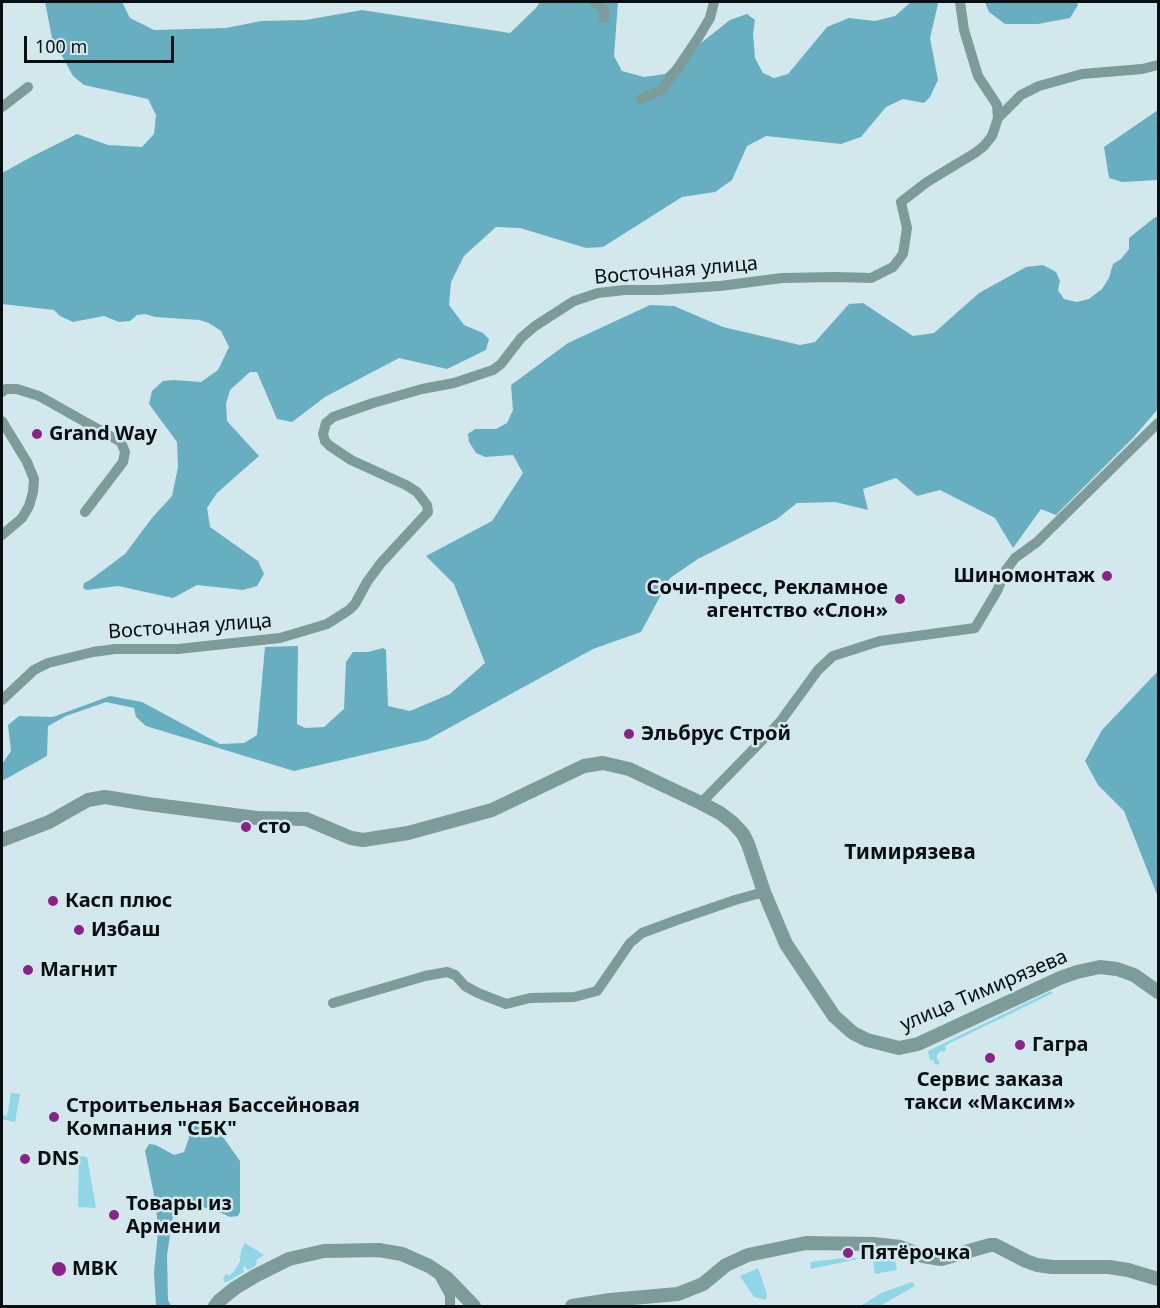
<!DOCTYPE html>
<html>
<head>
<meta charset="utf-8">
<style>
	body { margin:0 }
	#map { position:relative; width:1160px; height:1308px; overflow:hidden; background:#d2e8ed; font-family:"Noto Sans",sans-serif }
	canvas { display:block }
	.frame { position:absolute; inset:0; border:3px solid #080f11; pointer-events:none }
	.scale { position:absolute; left:24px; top:36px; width:150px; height:27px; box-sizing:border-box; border:3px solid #080f11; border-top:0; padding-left:8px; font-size:18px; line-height:21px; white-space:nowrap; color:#080f11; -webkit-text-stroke:4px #d2e8ed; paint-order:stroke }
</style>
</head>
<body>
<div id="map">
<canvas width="1160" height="1308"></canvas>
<div class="frame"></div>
<div class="scale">100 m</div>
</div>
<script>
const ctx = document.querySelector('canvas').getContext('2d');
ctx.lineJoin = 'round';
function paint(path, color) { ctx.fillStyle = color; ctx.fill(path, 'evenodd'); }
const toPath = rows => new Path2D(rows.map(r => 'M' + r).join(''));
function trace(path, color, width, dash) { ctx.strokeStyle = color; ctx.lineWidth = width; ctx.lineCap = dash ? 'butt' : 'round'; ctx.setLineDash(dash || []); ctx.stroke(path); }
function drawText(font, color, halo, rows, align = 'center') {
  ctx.font = font + ' "Noto Sans",sans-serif'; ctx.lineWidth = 5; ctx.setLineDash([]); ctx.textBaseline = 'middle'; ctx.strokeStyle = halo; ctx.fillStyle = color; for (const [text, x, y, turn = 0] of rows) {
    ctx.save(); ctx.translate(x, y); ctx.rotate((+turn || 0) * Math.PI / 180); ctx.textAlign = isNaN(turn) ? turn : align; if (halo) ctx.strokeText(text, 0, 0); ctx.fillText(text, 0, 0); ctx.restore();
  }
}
paint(toPath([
	[1051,991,1053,993,948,1044,945,1047,946,1049,944,1052,941,1051,939,1052,937,1055,937,1059,940,1063,937,1065,934,1063,933,1060,930,1060,928,1051],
	[11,1093,20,1094,15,1122,2,1119,2,1115,7,1116],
	[79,1156,87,1157,96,1208,78,1207],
	[245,1243,264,1255,256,1260,257,1263,254,1267,248,1270,244,1266,243,1269,244,1272,227,1282,224,1282,223,1279,226,1274,229,1276,235,1270,240,1261,241,1250],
	[894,1256,897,1270,875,1274,873,1260],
	[852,1257,858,1259,811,1269,810,1262],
	[758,1268,767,1294,766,1300,754,1297,740,1276],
	[912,1282,915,1286,880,1306,861,1306,881,1293]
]), '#8fd6e7');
paint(toPath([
	[45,2,122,2,130,18,154,30,226,28,261,21,306,20,362,10,510,33,536,8,540,2,618,2,614,56,622,71,644,77,665,74,682,58,730,20,747,14,755,20,753,34,755,58,763,73,774,78,788,74,827,27,849,18,875,21,895,16,911,2,936,2,938,4,930,38,938,80,930,97,924,103,903,99,886,107,861,137,841,144,766,136,747,146,732,180,715,192,682,197,603,247,586,248,520,228,496,227,464,256,451,282,449,305,464,325,483,333,489,339,486,350,447,369,399,358,325,397,292,422,277,419,257,372,250,372,230,390,226,404,227,421,259,456,217,493,207,508,210,527,258,561,264,574,257,586,243,590,197,585,173,598,118,586,87,590,83,588,84,583,90,580,125,554,152,518,172,496,178,467,177,442,149,404,152,391,163,381,174,380,201,382,218,370,229,347,221,331,209,323,199,320,155,317,145,314,137,315,130,321,119,322,104,316,73,322,60,316,54,310,2,304,2,173,31,157,77,134,108,145,142,147,154,134,156,115,148,99,84,85,73,76,52,38],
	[985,2,1077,2,1078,5,1070,18,1038,24,1005,24,989,12],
	[1158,110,1158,180,1122,182,1109,178,1104,147],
	[1158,216,1158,409,1133,438,1056,515,1041,509,1013,548,995,518,940,490,917,496,896,478,863,489,868,510,835,502,797,503,777,519,698,559,670,578,641,632,593,649,427,740,294,771,146,726,136,717,134,708,106,702,66,716,48,726,47,756,2,781,2,764,11,751,8,725,19,716,53,717,110,696,142,702,220,744,244,743,257,735,265,647,298,646,297,724,305,728,324,727,344,709,346,662,353,652,368,652,383,648,386,650,388,706,410,711,450,694,485,663,454,584,426,556,492,521,523,473,513,455,485,457,476,453,469,442,468,434,475,429,496,429,507,423,513,410,511,385,568,343,650,305,674,306,723,327,800,345,815,342,849,304,863,303,913,336,934,333,979,293,1026,267,1043,265,1056,272,1060,281,1058,290,1064,299,1077,302,1089,299,1102,289,1109,278,1113,264,1121,259,1129,249,1129,238,1154,218],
	[1158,671,1158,897,1124,811,1098,785,1085,761,1102,730],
	[188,1120,216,1127,240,1161,240,1212,238,1216,230,1217,217,1211,196,1205,174,1210,167,1255,168,1300,171,1306,156,1306,154,1273,158,1232,156,1205,145,1151,149,1144,156,1145,174,1155,184,1152,189,1138]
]), '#67afc0');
trace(toPath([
	[594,2,604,9,604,18],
	[641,99,661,90,677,69,698,38,710,18,714,2],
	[2,107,28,87],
	[998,118,1021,95,1039,86,1082,74,1142,69,1158,65],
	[2,392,6,389,17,389,39,396,121,442,125,452,123,462,85,512],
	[2,421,27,462,34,479,33,492,29,506,22,518,2,535],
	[2,700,34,670,48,663,93,652,115,649,178,649,280,638,327,624,349,610,355,604,367,582,381,563,428,512,427,505,417,492,406,485,351,460,330,446,325,441,323,434,326,423,333,417,373,403,422,389,454,383,493,370,501,364,521,338,535,326,574,301,598,293,625,290,658,290,720,286,782,278,836,277,871,278,893,267,903,254,907,228,901,202,927,182,975,153,984,146,992,136,998,118,997,105,978,76,964,30,960,2],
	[701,803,780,722,818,670,833,656,880,641,975,628,997,591,1006,570,1015,558,1037,542,1158,423],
	[333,1003,425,976,447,972,455,975,465,986,478,993,506,1004,530,998,574,997,597,991,630,943,642,933,677,920,735,900,764,892],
	[440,1277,450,1295,450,1306]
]), '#7c9b99', 10);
trace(toPath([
	[2,840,49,822,88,800,105,797,148,804,257,818,306,819,351,838,363,840,408,833,492,810,584,766,603,763,629,769,701,803,720,813,733,823,743,834,748,844,764,892,786,944,834,1016,853,1033,867,1040,899,1048,918,1044,1060,978,1077,972,1100,967,1117,969,1134,975,1158,992],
	[215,1306,219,1301,235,1288,255,1276,289,1259,324,1251,379,1250,402,1254,429,1266,447,1278,474,1306],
	[572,1306,610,1300,678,1294,703,1284,726,1265,748,1255,806,1243,874,1244,900,1247,923,1256,941,1259,990,1245,995,1245,1026,1261,1037,1265,1052,1267,1109,1267,1128,1270,1158,1279]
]), '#7c9b99', 14);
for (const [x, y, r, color] of [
	[37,434,6,"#8b2288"],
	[1107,576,6,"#8b2288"],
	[900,599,6,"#8b2288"],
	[629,734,6,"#8b2288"],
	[246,827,6,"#8b2288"],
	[53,901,6,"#8b2288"],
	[79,930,6,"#8b2288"],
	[28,970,6,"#8b2288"],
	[1020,1045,6,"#8b2288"],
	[990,1058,6,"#8b2288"],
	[54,1117,6,"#8b2288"],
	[25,1159,6,"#8b2288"],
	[114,1215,6,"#8b2288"],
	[848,1253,6,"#8b2288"],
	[59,1269,8,"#8b2288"]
]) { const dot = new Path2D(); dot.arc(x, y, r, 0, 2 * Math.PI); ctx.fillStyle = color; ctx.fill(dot); trace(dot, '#d2e8ed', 2); }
drawText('20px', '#080f11', '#d2e8ed', [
	["Восточная улица",676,271,-5],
	["Восточная улица",190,627,-4],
	["улица Тимирязева",984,991,-23]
]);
drawText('bold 20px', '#080f11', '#d2e8ed', [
	["Grand Way",49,434],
	["Шиномонтаж",1095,576,"right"],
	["Сочи-пресс, Рекламное",888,588,"right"],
	["агентство «Слон»",888,611,"right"],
	["Эльбрус Строй",641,734],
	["сто",258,827],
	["Касп плюс",65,901],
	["Избаш",91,930],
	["Магнит",40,970],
	["Гагра",1032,1045],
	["Сервис заказа",990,1080,"center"],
	["такси «Максим»",990,1103,"center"],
	["Строитьельная Бассейновая",66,1106],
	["Компания \"СБК\"",66,1129],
	["DNS",37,1159],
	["Товары из",126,1204],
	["Армении",126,1227],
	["Пятёрочка",860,1253],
	["МВК",72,1269]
], 'left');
drawText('bold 21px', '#080f11', '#d2e8ed', [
	["Тимирязева",910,853]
]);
</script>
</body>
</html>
